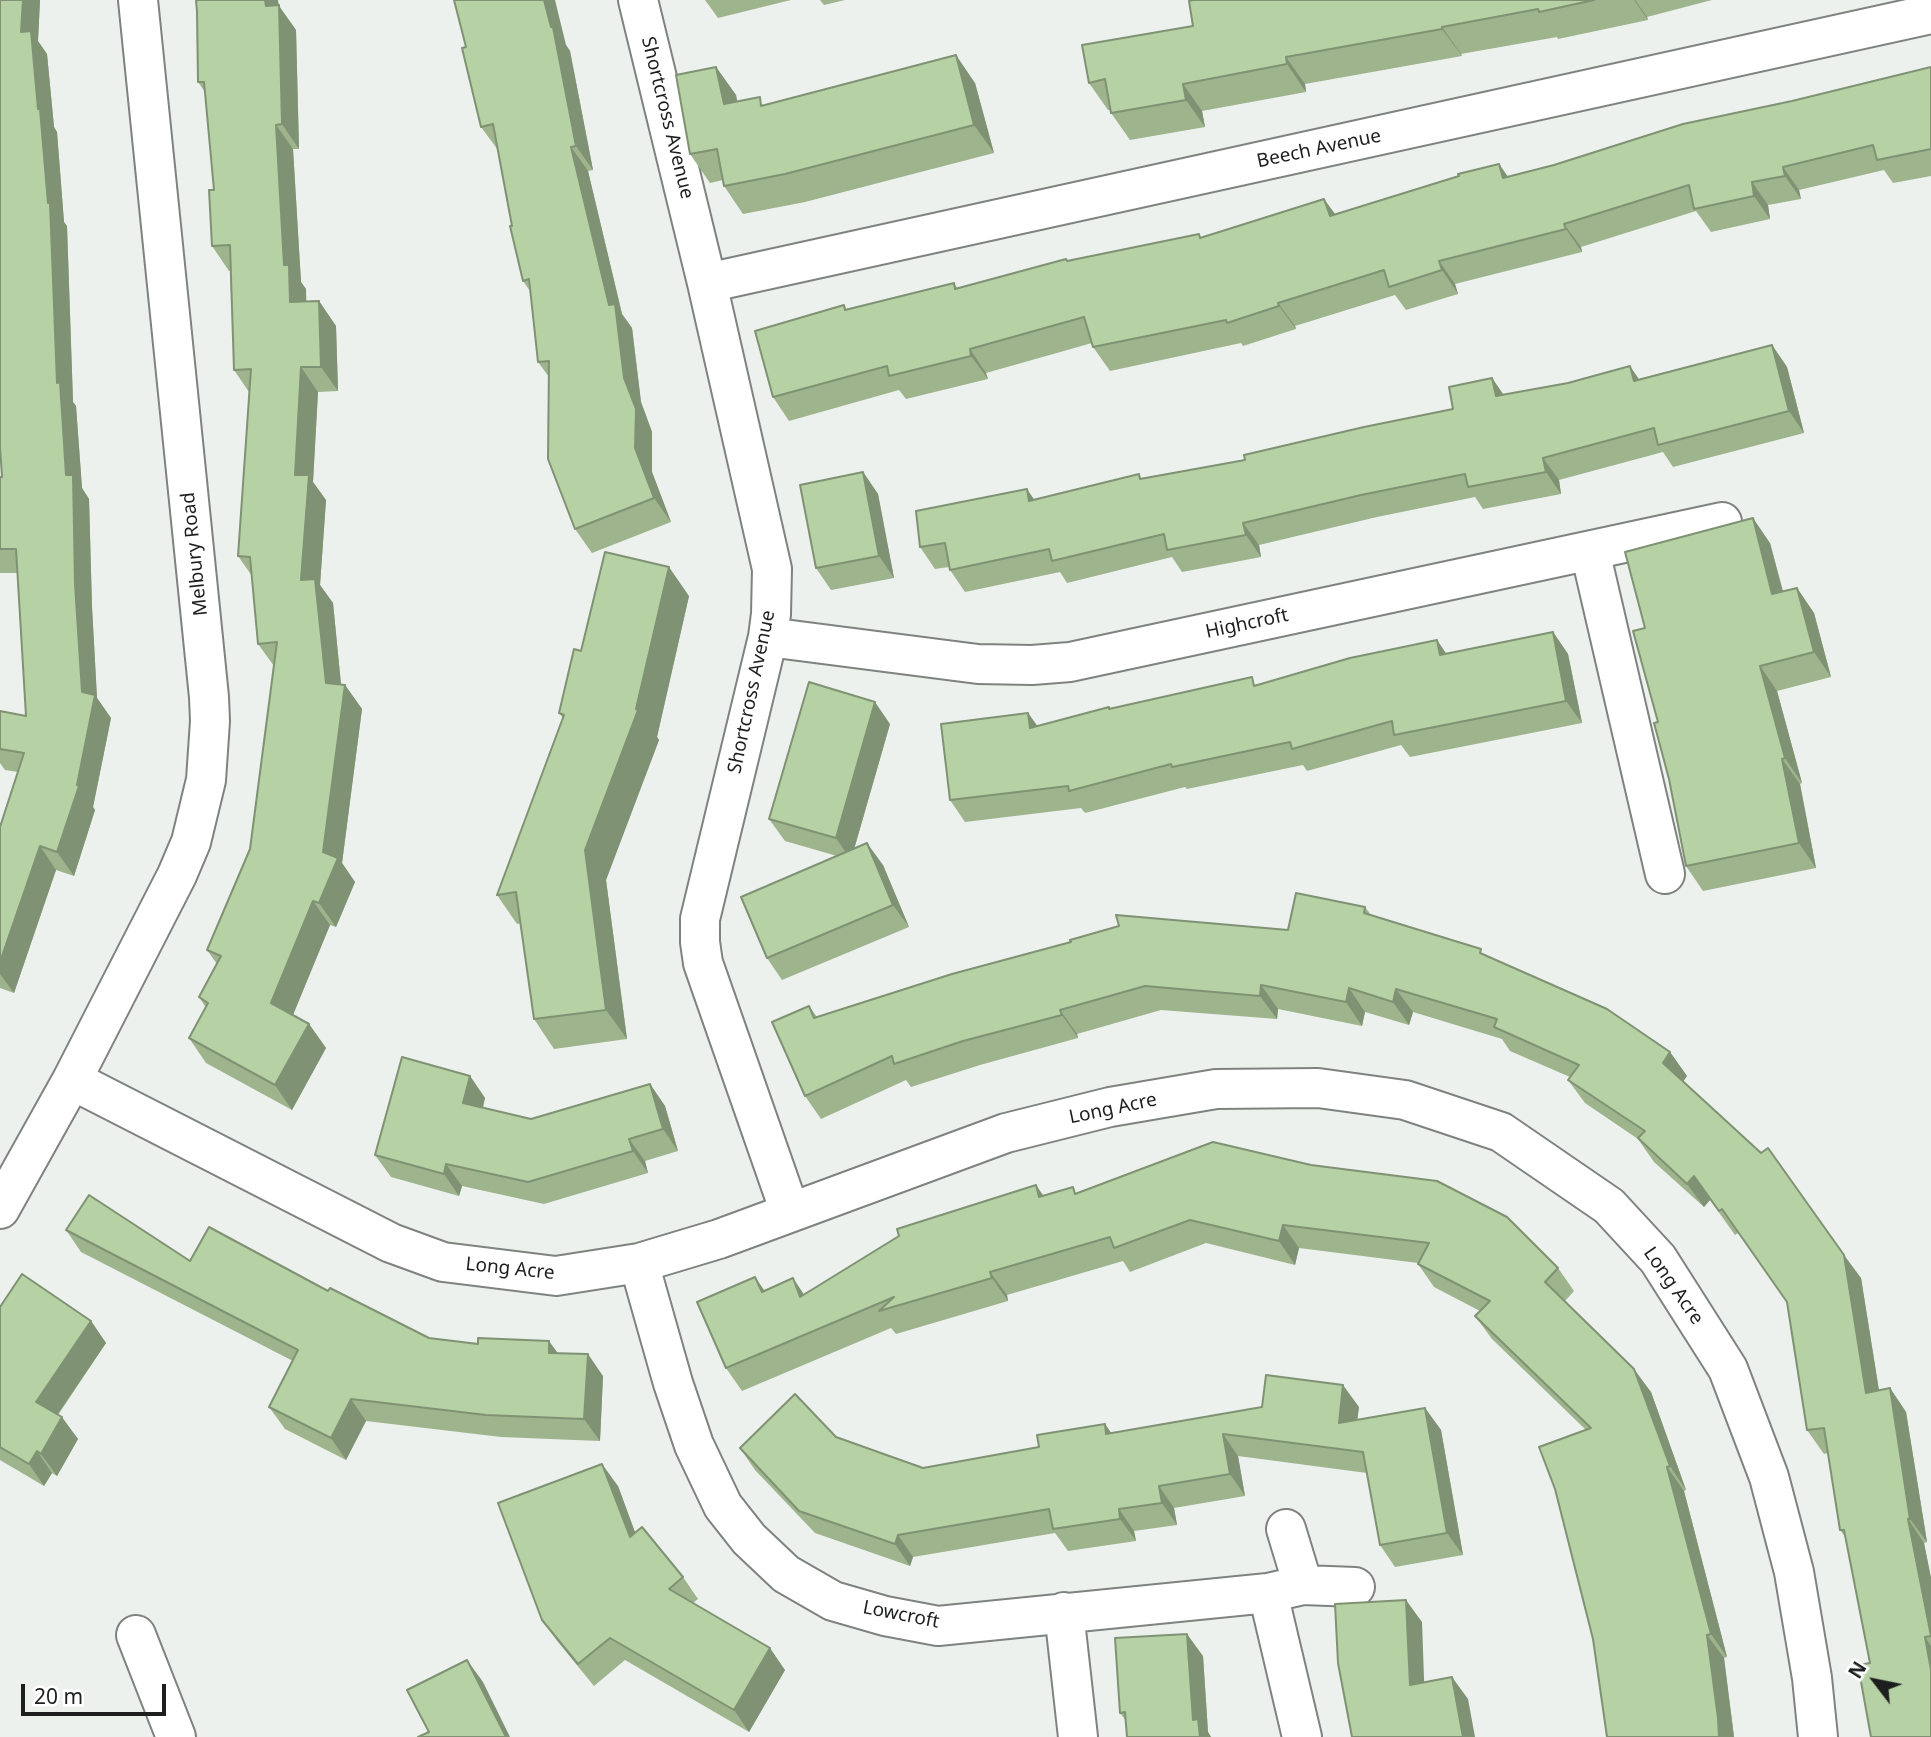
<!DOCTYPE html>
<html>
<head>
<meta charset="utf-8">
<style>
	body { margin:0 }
	#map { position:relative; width:1931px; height:1737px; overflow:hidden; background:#edf1ee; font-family:"Noto Sans",sans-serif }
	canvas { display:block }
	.north { position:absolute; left:1840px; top:1646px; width:70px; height:70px; -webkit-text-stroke:5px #fff; paint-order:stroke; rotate:302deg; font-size:19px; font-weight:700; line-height:28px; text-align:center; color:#1d1f1e }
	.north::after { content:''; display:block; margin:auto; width:24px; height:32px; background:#1d1f1e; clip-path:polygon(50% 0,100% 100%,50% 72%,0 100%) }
	.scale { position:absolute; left:21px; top:1684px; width:145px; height:32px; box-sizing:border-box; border:4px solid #1d1f1e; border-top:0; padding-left:9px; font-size:21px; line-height:24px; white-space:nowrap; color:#1d1f1e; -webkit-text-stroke:5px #fff; paint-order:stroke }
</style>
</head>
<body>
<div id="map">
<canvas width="1931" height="1737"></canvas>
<div class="north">N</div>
<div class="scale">20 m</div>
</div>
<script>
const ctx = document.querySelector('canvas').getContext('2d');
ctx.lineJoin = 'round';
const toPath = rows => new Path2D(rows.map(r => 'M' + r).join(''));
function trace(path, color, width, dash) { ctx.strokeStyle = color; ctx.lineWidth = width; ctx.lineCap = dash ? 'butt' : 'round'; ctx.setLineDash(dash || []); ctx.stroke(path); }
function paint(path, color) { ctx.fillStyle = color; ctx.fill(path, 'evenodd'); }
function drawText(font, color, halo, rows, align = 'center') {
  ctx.font = font + ' "Noto Sans",sans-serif'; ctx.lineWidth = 7; ctx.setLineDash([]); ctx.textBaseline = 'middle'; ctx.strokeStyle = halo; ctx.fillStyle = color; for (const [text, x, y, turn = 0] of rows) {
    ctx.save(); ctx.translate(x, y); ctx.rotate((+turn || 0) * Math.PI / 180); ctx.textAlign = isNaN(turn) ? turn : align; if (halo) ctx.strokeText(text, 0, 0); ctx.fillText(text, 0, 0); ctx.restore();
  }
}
const street = toPath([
	[638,0,707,283,772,569,771,614,768,637,700,919,700,942,703,963,790,1212],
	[707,283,1931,14],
	[1590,551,1665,874],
	[768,637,978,664,1032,665,1070,662,1722,522],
	[72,1080,391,1243,443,1262,556,1276,639,1263,719,1239,1006,1133,1110,1107,1216,1089,1318,1088,1405,1100,1501,1132,1609,1206,1658,1259,1728,1369,1769,1477,1794,1572,1812,1678,1818,1737],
	[0,1209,72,1080,177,875,191,842,206,780,210,721,209,697,138,0],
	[639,1263,673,1383,694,1445,723,1506,749,1539,786,1574,833,1601,885,1616,938,1626,1268,1593,1302,1737],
	[1286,1529,1303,1585],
	[1268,1593,1303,1585,1355,1587],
	[1064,1612,1078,1737],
	[136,1635,176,1737]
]);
trace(street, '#7f8380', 42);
trace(street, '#fff', 38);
paint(toPath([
	[0,0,40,0,38,41,47,54,54,127,57,132,64,222,67,226,73,402,76,406,82,488,89,499,92,607,97,698,111,718,93,807,95,810,74,876,56,870,14,993,0,988,0,827,18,772,5,770,0,763,0,711,26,716,17,573,0,573,0,477,2,477],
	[705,0,791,0,718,18],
	[820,0,845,0,824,5],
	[1193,0,1712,0,1647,17,1648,20,1558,39,1557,37,1461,54,1462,56,1305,84,1306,92,1202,111,1205,127,1130,140,1111,113,1110,110,1108,110,1089,83,1193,26],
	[279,6,296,30,299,149,293,149,301,282,306,289,306,302,319,301,336,326,338,391,318,392,313,482,326,500,320,585,333,603,341,684,345,685,362,709,342,863,355,882,336,927,330,925,293,1015,309,1024,326,1048,292,1110,206,1063,189,1038,206,1008,199,997,217,964,207,950,250,849,274,666,258,644,252,576,238,556,249,392,234,370,230,271,229,271,212,246,214,190,205,92,198,82],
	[566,45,570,51,593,170,588,171,622,314,632,328,641,402,652,432,652,472,671,522,592,553,575,529,549,377,538,362,530,291,523,281,498,150,481,127,466,47],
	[716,67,736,95,737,101,765,105,975,83,994,153,805,202,743,214,724,186,723,180,710,183,690,154],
	[1931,67,1931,176,1893,183,1884,170,1799,190,1801,199,1768,205,1770,219,1711,232,1696,211,1581,247,1582,252,1455,284,1458,294,1406,310,1395,295,1295,326,1296,329,1243,346,1241,343,1110,371,1093,347,1092,343,986,373,988,379,906,399,899,390,789,421,773,397,844,305,847,310,954,283,958,289,1068,261,1201,238,1324,199,1335,215,1499,164,1508,177,1792,101],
	[1772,345,1787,367,1804,433,1673,467,1663,452,1559,480,1561,494,1483,509,1475,497,1377,517,1259,545,1261,557,1182,572,1172,557,1067,583,1060,572,965,592,950,570,949,567,935,569,920,547,1035,500,1142,478,1245,460,1453,409,1492,378,1503,394,1639,379],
	[863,472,878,494,894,578,831,590,816,568],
	[1770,543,1783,591,1797,588,1814,613,1831,677,1777,691,1802,783,1800,784,1816,868,1703,891,1686,866,1658,722,1645,628],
	[689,596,657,737,659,740,606,880,627,1039,554,1049,534,1019,521,923,517,924,497,895,563,718,559,713,581,651],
	[1553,632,1568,654,1582,723,1410,757,1401,745,1307,771,1303,765,1187,789,1185,787,1085,813,1081,808,965,822,950,800,1028,713,1037,726,1110,708,1446,654],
	[890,724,854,849,883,865,909,927,782,980,767,958,837,856,785,841,769,819],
	[1365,907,1371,915,1486,956,1670,1052,1687,1076,1683,1081,1861,1278,1879,1390,1890,1388,1906,1412,1927,1542,1924,1543,1931,1578,1931,1737,1870,1663,1846,1538,1840,1530,1828,1453,1824,1454,1807,1430,1788,1302,1738,1233,1735,1235,1710,1200,1704,1207,1654,1162,1638,1139,1585,1103,1568,1080,1570,1077,1510,1051,1502,1039,1413,1012,1409,1025,1365,1012,1362,1026,1278,1009,1277,1019,1161,1010,1077,1034,1078,1038,980,1065,911,1087,906,1080,821,1119,805,1096,809,1006,817,1017,1288,930],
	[470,1076,485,1098,483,1108,531,1119,650,1084,665,1106,678,1151,645,1161,648,1173,544,1204,462,1186,459,1196,391,1177,375,1155],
	[1213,1142,1558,1268,1574,1291,1565,1301,1651,1392,1686,1490,1684,1491,1727,1657,1724,1658,1734,1737,1607,1737,1586,1430,1492,1339,1475,1316,1480,1311,1434,1287,1418,1264,1418,1263,1299,1248,1295,1265,1206,1243,1130,1272,1123,1261,1007,1295,1008,1301,896,1334,891,1328,742,1391,726,1368,765,1291,804,1294,1043,1196,1077,1193],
	[66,1230,190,1261,328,1291,429,1338,558,1353,603,1376,600,1441,501,1437,366,1421,346,1460,285,1429,269,1407,293,1361,81,1252],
	[0,1307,91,1321,106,1343,58,1415,78,1439,57,1476,52,1473,44,1486,0,1460],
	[1359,1407,1357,1420,1425,1408,1441,1430,1463,1555,1395,1567,1380,1545,1367,1473,1238,1456,1245,1496,1174,1508,1177,1525,1134,1531,1136,1541,1068,1551,1055,1533,913,1557,910,1566,815,1533,755,1470,740,1448,836,1437,923,1468,1039,1447,1105,1424,1111,1433],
	[618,1486,635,1533,683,1577,698,1599,693,1603,785,1670,749,1732,625,1660,594,1686,558,1642,542,1620],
	[1203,1656,1208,1732,1211,1737,1127,1737,1126,1721,1120,1713]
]), '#9db48d');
paint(toPath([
	[23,0,40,0,38,41,47,54,54,127,57,132,64,222,67,226,73,402,76,406,82,488,89,499,92,607,97,698,111,718,93,807,95,810,74,876,57,852,77,785,82,692,66,475,57,383,38,109,21,32],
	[265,0,278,0,279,6,296,30,299,149,282,124],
	[544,0,555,0,566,45,570,51,593,170,576,146],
	[1634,0,1635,0,1647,17,1648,20],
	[1442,27,1461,54,1462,56,1442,29],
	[956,55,975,83,994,153,974,125],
	[1286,57,1305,84,1306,92,1287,64],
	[716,67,736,95,743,132,724,104],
	[1183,84,1202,111,1205,127,1186,100],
	[276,125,293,149,301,282,306,289,307,327,290,302,284,265],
	[571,147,588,171,622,314,632,328,641,402,652,432,652,472,671,522,654,498,635,448,624,378,609,305],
	[1499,164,1515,187,1503,178],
	[1783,167,1799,190,1801,199,1785,176],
	[1752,182,1768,205,1770,219,1754,196],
	[1324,199,1341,222,1330,216],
	[1564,224,1581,247,1582,252,1566,229],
	[1439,261,1455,284,1458,294,1442,270],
	[319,301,336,326,338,391,321,367],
	[1278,303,1295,326,1296,329,1279,306],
	[1772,345,1787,367,1804,433,1789,411],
	[970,349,986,373,988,379,971,356],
	[1630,366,1645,388,1634,381],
	[301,367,318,392,313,482,326,500,320,585,333,603,343,705,345,685,362,709,342,863,355,882,336,927,319,903,323,852,326,683,301,580,295,475],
	[1492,378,1507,400,1496,396],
	[1543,458,1559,480,1561,494,1546,472],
	[863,472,878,494,894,578,879,556],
	[1027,489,1042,511,1029,501],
	[1753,518,1770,543,1790,619,1772,594],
	[1243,523,1259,545,1261,557,1246,535],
	[669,567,689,596,657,737,659,740,606,880,627,1039,606,1010,585,850,636,709],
	[1797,588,1814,613,1831,677,1814,652],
	[1553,632,1568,654,1582,723,1566,701],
	[1437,640,1452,662,1440,655],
	[1760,666,1777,691,1802,783,1785,758],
	[875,702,890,724,851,860,836,838],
	[1028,713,1044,735,1030,728],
	[1782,759,1800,784,1816,868,1799,843],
	[867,843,883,865,909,927,893,905],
	[40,846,56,870,14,993,0,974,0,962],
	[313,901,330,925,288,1027,271,1003],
	[1261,985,1278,1009,1277,1019,1260,996],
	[1349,988,1365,1012,1362,1026,1346,1002],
	[1396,989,1413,1012,1409,1025,1393,1002],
	[1060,1010,1077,1034,1078,1038,1062,1015],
	[309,1024,326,1048,292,1110,275,1085],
	[1670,1052,1687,1076,1680,1086,1663,1063],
	[470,1076,485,1098,478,1125,463,1103],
	[650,1084,665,1106,678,1151,663,1129],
	[629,1139,645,1161,648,1173,633,1151],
	[446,1164,462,1186,459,1196,444,1174],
	[1694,1176,1710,1200,1704,1207,1687,1184],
	[1036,1185,1052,1208,1039,1197],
	[1283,1225,1299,1248,1295,1265,1279,1241],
	[1844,1255,1861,1278,1883,1416,1866,1393],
	[990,1272,1007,1295,1008,1301,992,1278],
	[755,1277,771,1300,762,1292],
	[793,1278,809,1302,800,1297],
	[91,1321,106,1343,51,1424,36,1402],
	[549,1341,565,1363,549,1353],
	[588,1354,603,1376,600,1441,584,1419],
	[1634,1369,1651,1392,1686,1490,1670,1466],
	[1343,1385,1359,1407,1354,1445,1339,1423],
	[1890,1388,1906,1412,1927,1542,1910,1519],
	[351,1399,366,1421,346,1460,331,1438],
	[1425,1408,1441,1430,1463,1555,1447,1533],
	[62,1417,78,1439,57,1476,41,1454],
	[1105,1424,1120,1446,1106,1434],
	[1223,1434,1238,1456,1245,1496,1230,1474],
	[37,1451,52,1473,44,1486,29,1464],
	[602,1464,618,1486,645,1559,630,1537],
	[1667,1467,1684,1491,1727,1657,1711,1634],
	[1159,1486,1174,1508,1177,1525,1162,1503],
	[1119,1509,1134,1531,1136,1541,1120,1519],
	[1908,1519,1924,1543,1931,1578,1931,1636],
	[898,1535,913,1557,910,1566,895,1544],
	[1406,1600,1422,1622,1425,1707,1410,1685],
	[1187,1634,1203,1656,1208,1732,1211,1737,1200,1737,1193,1720],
	[1707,1635,1724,1658,1734,1737,1719,1737],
	[1925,1637,1931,1646,1931,1670],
	[770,1648,785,1670,749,1732,734,1710],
	[467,1660,483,1682,510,1737,506,1737],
	[1452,1677,1468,1699,1475,1737,1463,1737]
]), '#7f9273');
const building = toPath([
	[0,0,23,0,21,32,31,31,38,109,40,109,48,203,50,203,57,383,60,382,66,475,73,475,75,584,82,692,95,695,77,785,79,786,57,852,40,846,0,962,0,827,24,753,0,749,0,711,26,716,16,549,0,549,0,477,2,477,0,447,0,0],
	[196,0,265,0,266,6,279,5,282,124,276,125,284,265,289,265,290,302,319,301,321,367,301,367,295,475,309,475,301,580,315,579,326,683,345,685,323,852,338,858,319,903,313,901,271,1003,309,1024,275,1085,189,1038,208,1003,199,997,221,956,207,950,250,849,277,642,258,644,250,557,238,556,251,369,234,370,230,245,212,246,209,190,214,190,204,82,198,82,197,12,196,0],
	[454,0,544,0,551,27,553,27,576,146,571,147,609,305,615,304,624,378,636,409,635,448,654,498,575,529,548,459,549,361,538,362,529,279,523,281,510,226,512,226,493,124,481,127,462,48,466,47,454,0],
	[1193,0,1594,0,1539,12,1538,9,1442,27,1442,29,1286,57,1287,64,1183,84,1186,100,1111,113,1105,79,1089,83,1082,45,1193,26,1189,1,1193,0],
	[956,55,974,125,785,174,724,186,717,149,690,154,676,75,716,67,724,104,760,97,761,106,956,55],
	[1931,67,1931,149,1877,160,1873,145,1783,167,1785,176,1752,182,1754,196,1694,209,1689,185,1564,224,1566,229,1439,261,1442,270,1389,287,1384,270,1278,303,1279,306,1227,323,1226,320,1093,347,1084,317,970,349,971,356,889,376,887,366,773,397,755,331,844,305,845,310,954,283,955,289,1066,259,1067,261,1199,234,1200,238,1324,199,1330,216,1459,176,1458,174,1499,164,1503,178,1554,165,1683,124,1792,101,1931,67],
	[1772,345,1789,411,1658,445,1654,428,1543,458,1546,472,1468,487,1465,474,1361,495,1243,523,1246,535,1167,550,1164,534,1052,561,1049,549,950,570,945,543,920,547,916,511,1027,489,1029,501,1139,474,1140,479,1245,460,1244,455,1364,427,1453,409,1449,387,1492,378,1496,396,1568,383,1630,366,1634,381,1772,345],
	[863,472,879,556,816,568,800,485,863,472],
	[1753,518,1772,594,1797,588,1814,652,1760,666,1785,758,1782,759,1799,843,1686,866,1669,779,1654,723,1658,722,1633,631,1645,628,1625,552,1753,518],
	[605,552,669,567,636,709,638,710,585,850,606,1010,534,1019,516,892,497,895,564,715,559,713,574,649,581,651,605,552],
	[1553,632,1566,701,1394,735,1392,721,1292,749,1290,742,1172,767,1171,764,1069,791,1068,786,950,800,941,724,1028,713,1030,728,1109,707,1109,709,1252,677,1254,686,1350,658,1437,640,1440,655,1553,632],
	[809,682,875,702,836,838,769,819,809,682],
	[867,843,893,905,767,958,741,897,867,843],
	[1296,893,1365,907,1364,913,1481,949,1480,953,1607,1009,1670,1052,1663,1063,1761,1153,1768,1148,1844,1255,1866,1393,1890,1388,1910,1519,1908,1519,1931,1636,1925,1637,1931,1670,1931,1737,1871,1737,1858,1665,1870,1663,1844,1530,1840,1530,1824,1428,1807,1430,1787,1302,1722,1209,1719,1211,1694,1176,1687,1184,1638,1138,1645,1131,1568,1080,1579,1065,1494,1027,1497,1019,1396,989,1393,1002,1349,988,1346,1002,1261,985,1260,996,1145,986,1060,1010,1062,1015,963,1041,894,1064,892,1056,805,1096,772,1022,809,1006,814,1018,952,974,1071,942,1070,940,1119,926,1116,915,1288,930,1296,893],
	[402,1057,470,1076,463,1103,531,1119,650,1084,663,1129,629,1139,633,1151,528,1182,446,1164,444,1174,375,1155,402,1057],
	[1213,1142,1311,1165,1437,1181,1507,1217,1558,1268,1545,1282,1634,1369,1670,1466,1667,1467,1711,1634,1707,1635,1718,1718,1719,1737,1607,1737,1593,1639,1555,1489,1539,1447,1591,1428,1475,1316,1490,1301,1418,1264,1429,1243,1283,1225,1279,1241,1190,1220,1114,1248,1110,1237,990,1272,992,1278,879,1311,894,1297,726,1368,697,1302,755,1277,762,1292,793,1278,800,1297,899,1236,897,1229,1036,1185,1039,1197,1073,1187,1075,1194,1213,1142],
	[89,1195,190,1261,209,1227,328,1291,330,1288,429,1338,478,1344,478,1338,549,1341,549,1353,588,1354,584,1419,486,1415,351,1399,331,1438,269,1407,298,1350,66,1230,89,1195],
	[22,1274,91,1321,36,1402,62,1417,41,1454,37,1451,29,1464,0,1447,0,1307,22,1274],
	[1266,1375,1343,1385,1339,1423,1425,1408,1447,1533,1380,1545,1363,1452,1223,1434,1230,1474,1159,1486,1162,1503,1119,1509,1120,1519,1053,1529,1049,1509,898,1535,895,1544,799,1511,740,1448,795,1394,836,1437,923,1468,1039,1447,1037,1435,1105,1424,1106,1434,1262,1407,1266,1375],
	[602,1464,630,1537,642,1527,683,1577,669,1589,770,1648,734,1710,610,1638,578,1664,542,1620,498,1503,602,1464],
	[1406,1600,1410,1685,1452,1677,1463,1737,1352,1737,1338,1663,1335,1604,1406,1600],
	[1187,1634,1193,1720,1198,1719,1200,1737,1127,1737,1125,1712,1120,1713,1115,1638,1187,1634],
	[467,1660,506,1737,418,1737,429,1732,407,1690,467,1660]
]);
paint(building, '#b6d1a4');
trace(building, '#7f9273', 2);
drawText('19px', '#1d1f1e', '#fff', [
	["Shortcross Avenue",667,118,76],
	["Beech Avenue",1319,149,-12],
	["Melbury Road",195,554,-96],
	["Highcroft",1247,624,-12],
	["Shortcross Avenue",752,692,-78],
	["Long Acre",1113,1109,-12],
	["Long Acre",510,1269,6],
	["Long Acre",1673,1286,55],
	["Lowcroft",901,1615,11]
]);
</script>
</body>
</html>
